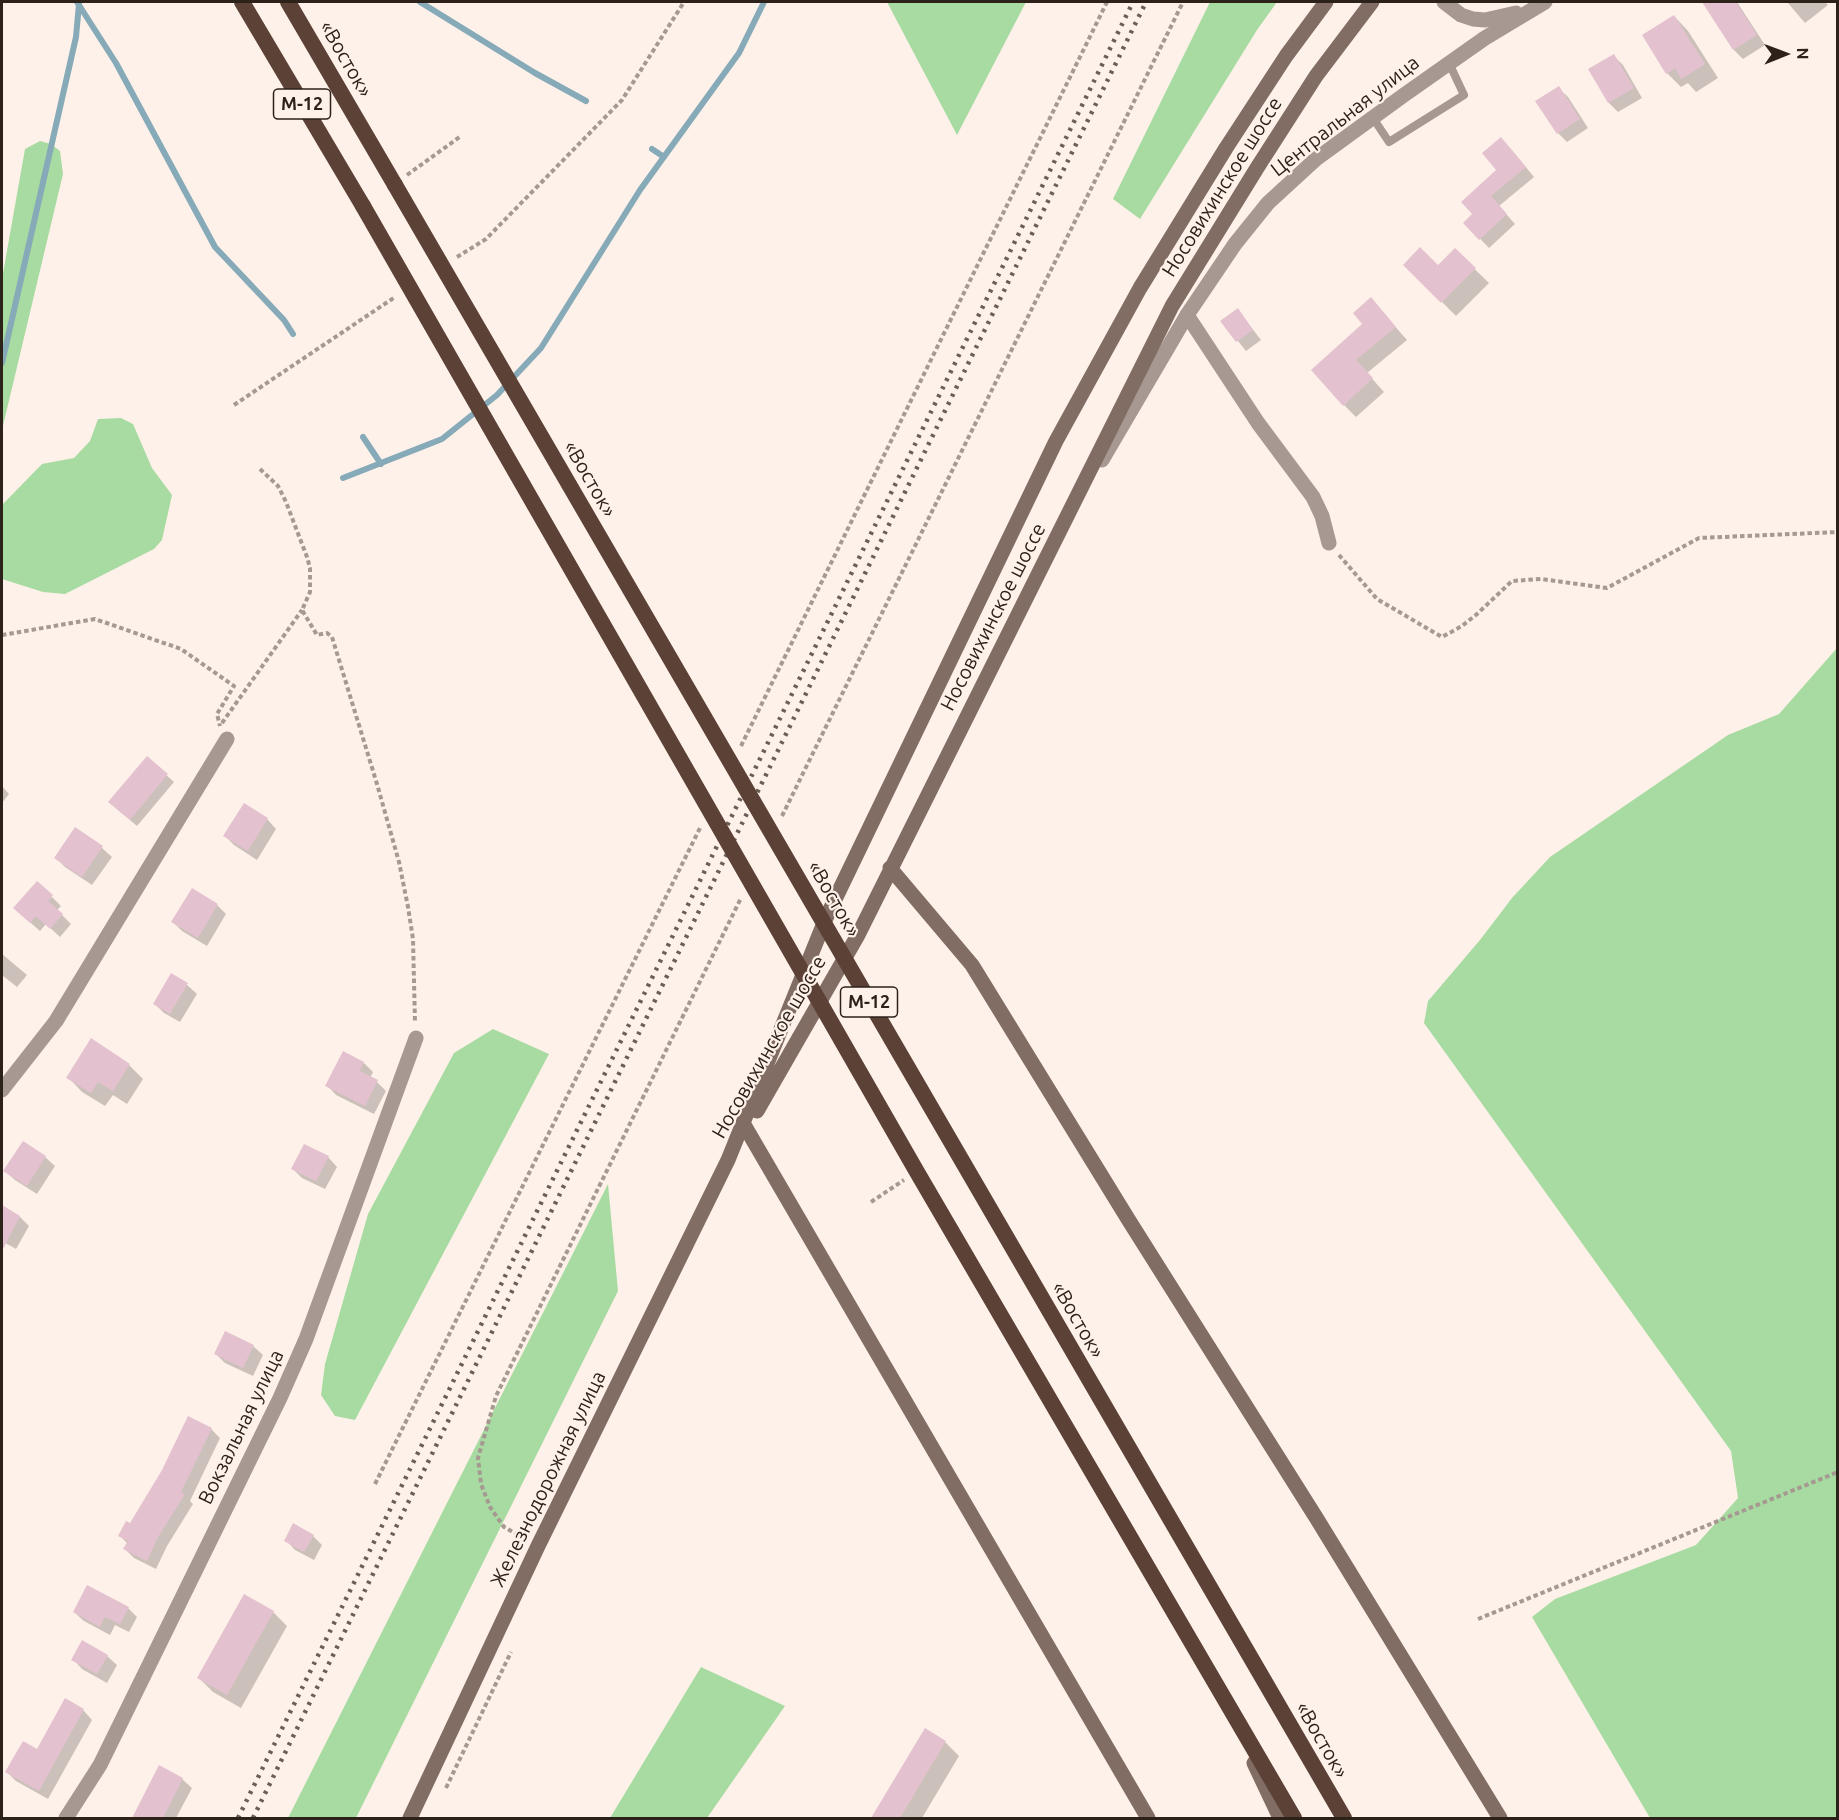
<!DOCTYPE html>
<html>
<head>
<meta charset="utf-8">
<style>
	body { margin:0 }
	#map { position:relative; width:1839px; height:1820px; overflow:hidden; background:#fef1e9; font-family:Ubuntu,sans-serif }
	canvas { display:block }
	.frame { position:absolute; inset:0; border:3px solid #2d221a; pointer-events:none }
	.north { position:absolute; left:1755px; top:24px; width:60px; height:60px; -webkit-text-stroke:4px #fef1e9; paint-order:stroke; rotate:89deg; font-size:16px; font-weight:700; line-height:24px; text-align:center; color:#2d221a }
	.north::after { content:''; display:block; margin:auto; width:21px; height:27px; background:#2d221a; clip-path:polygon(50% 0,100% 100%,50% 72%,0 100%) }
</style>
</head>
<body>
<div id="map">
<canvas width="1839" height="1820"></canvas>
<div class="frame"></div>
<div class="north">N</div>
</div>
<script>
const ctx = document.querySelector('canvas').getContext('2d');
ctx.lineJoin = 'round';
function paint(path, color) { ctx.fillStyle = color; ctx.fill(path, 'evenodd'); }
const toPath = rows => new Path2D(rows.map(r => 'M' + r).join(''));
function trace(path, color, width, dash) { ctx.strokeStyle = color; ctx.lineWidth = width; ctx.lineCap = dash ? 'butt' : 'round'; ctx.setLineDash(dash || []); ctx.stroke(path); }
function drawText(font, color, halo, rows, align = 'center') {
  ctx.font = font + ' Ubuntu,sans-serif'; ctx.lineWidth = 4.5; ctx.setLineDash([]); ctx.textBaseline = 'middle'; ctx.strokeStyle = halo; ctx.fillStyle = color; for (const [text, x, y, turn = 0] of rows) {
    ctx.save(); ctx.translate(x, y); ctx.rotate((+turn || 0) * Math.PI / 180); ctx.textAlign = isNaN(turn) ? turn : align; if (halo) ctx.strokeText(text, 0, 0); ctx.fillText(text, 0, 0); ctx.restore();
  }
}
paint(toPath([
	[887,2,1026,2,957,135],
	[1210,2,1277,2,1257,30,1140,219,1113,199],
	[40,141,51,144,60,151,63,174,2,430,2,279,25,149],
	[121,418,133,424,152,468,172,495,162,540,154,549,65,594,43,592,2,579,2,505,42,464,74,458,90,441,98,419],
	[1837,648,1837,1818,1650,1818,1532,1617,1555,1599,1696,1545,1738,1498,1731,1451,1424,1023,1428,1001,1480,940,1512,898,1550,857,1728,735,1779,714],
	[493,1029,549,1054,355,1420,335,1416,321,1395,325,1364,368,1214,454,1053],
	[608,1184,618,1291,356,1818,288,1818],
	[701,1667,785,1706,707,1818,610,1818]
]), '#a8dba1');
paint(toPath([
	[1717,2,1737,2,1765,45,1743,59,1734,50,1708,7],
	[1787,2,1825,2,1828,5,1805,23],
	[1674,16,1688,31,1718,78,1696,92,1688,83,1681,87,1667,73],
	[1614,56,1623,65,1642,98,1618,112,1609,103,1590,70],
	[1558,88,1568,97,1588,128,1567,142,1558,133],
	[1510,148,1534,177,1499,206,1515,224,1489,248,1465,223,1474,214],
	[1455,250,1489,283,1456,316,1405,265,1438,267],
	[1371,299,1407,340,1367,373,1384,392,1356,417,1344,405],
	[1238,310,1261,340,1246,351,1222,321],
	[147,758,174,782,137,826,117,809],
	[2,786,9,794,2,803],
	[244,805,267,819,276,829,257,860,234,845,225,836],
	[75,829,102,848,112,857,92,885,65,867,56,858],
	[52,897,61,906,57,910,71,924,60,937,46,924,40,931,24,917],
	[217,905,226,914,207,946,182,931,173,922],
	[2,954,27,975,17,987,2,975],
	[172,975,187,985,197,994,180,1022,164,1013,155,1004],
	[364,1063,373,1072,370,1078,377,1082,386,1091,374,1114,336,1095,327,1085],
	[129,1065,143,1079,127,1104,113,1095,105,1106,82,1092,68,1077],
	[23,1143,45,1157,55,1166,37,1194,15,1180,5,1171],
	[328,1157,337,1167,325,1189,302,1178,293,1169],
	[2,1207,20,1217,29,1226,16,1249,2,1241],
	[253,1346,263,1355,253,1376,225,1363,216,1354],
	[211,1429,220,1438,190,1501,193,1504,167,1546,156,1569,134,1558,125,1549,128,1544,120,1536],
	[313,1536,322,1545,314,1560,295,1550,286,1540],
	[128,1608,137,1617,129,1632,115,1625,110,1635,84,1621,74,1612],
	[273,1612,287,1626,241,1708,213,1692,199,1678],
	[107,1656,117,1665,107,1683,82,1669,73,1659],
	[83,1710,92,1720,48,1799,16,1781,7,1772,37,1751],
	[926,1730,945,1742,959,1756,922,1818,873,1818],
	[182,1779,192,1788,176,1818,140,1818,136,1815]
]), '#0003');
trace(toPath([
	[77,2,116,63,215,247,284,320,293,334],
	[420,2,535,73,586,101],
	[652,149,664,157],
	[2,363,76,37,79,4],
	[363,437,381,464],
	[343,478,442,439,497,395,541,348,640,190,739,53,764,2]
]), '#86aab8', 6);
paint(toPath([
	[1702,2,1736,2,1757,35,1733,50],
	[1674,15,1705,64,1681,79,1675,68,1666,74,1642,35],
	[1614,54,1634,88,1608,103,1588,69],
	[1559,86,1580,119,1557,134,1535,101],
	[1501,137,1526,167,1491,196,1507,214,1479,240,1463,223,1472,214,1461,202,1496,170,1482,153],
	[1420,247,1438,265,1455,248,1476,268,1441,303,1403,265],
	[1371,297,1396,327,1356,360,1373,378,1343,406,1311,370,1362,324,1353,313],
	[1238,308,1253,330,1236,342,1220,321],
	[147,756,168,774,130,820,108,802],
	[244,803,268,818,248,851,223,836],
	[75,827,103,846,82,877,54,858],
	[37,881,53,895,48,901,63,914,50,929,36,916,30,923,13,908],
	[192,888,218,904,198,938,171,922],
	[171,973,188,983,170,1014,153,1004],
	[91,1038,130,1064,113,1091,98,1082,91,1093,66,1078],
	[343,1051,364,1062,360,1071,378,1080,365,1106,325,1086],
	[23,1141,46,1156,27,1186,3,1171],
	[304,1144,329,1156,316,1181,291,1169],
	[2,1205,20,1216,2,1251],
	[225,1331,254,1345,243,1368,214,1354],
	[188,1416,212,1428,181,1492,185,1494,158,1537,147,1561,123,1549,128,1541,118,1536,126,1521,130,1523,162,1470],
	[293,1523,314,1535,304,1552,284,1541],
	[87,1585,129,1607,120,1624,105,1617,100,1627,73,1612],
	[244,1594,274,1611,227,1695,197,1678],
	[82,1640,108,1655,97,1674,71,1660],
	[65,1698,84,1709,39,1791,5,1772,23,1741,37,1749],
	[925,1728,946,1741,900,1818,871,1818],
	[159,1765,183,1778,163,1818,132,1818]
]), '#e4c1cf');
trace(toPath([
	[407,175,461,136],
	[457,257,486,239,622,100,684,2],
	[234,405,395,297],
	[260,469,278,486,286,502,307,557,310,568,310,592,302,610,317,635,327,633,332,637,377,784,399,862,408,907,413,939,415,1023],
	[1339,555,1377,599,1442,637,1462,626,1477,614,1512,581,1541,579,1607,588,1699,538,1838,532],
	[2,635,95,619,181,649,234,686,217,714,220,726],
	[222,723,302,610],
	[741,746,1107,2],
	[782,816,1183,2],
	[871,1202,904,1180],
	[375,1484,700,828],
	[525,1539,504,1527,490,1507,481,1484,478,1458,496,1396,741,898],
	[1478,1619,1838,1472],
	[446,1788,511,1652]
]), '#a59991', 4, [4.5, 3]);
trace(toPath([
	[1373,118,1389,142,1464,95,1449,63]
]), '#a79892', 8);
trace(toPath([
	[1187,315,1258,423,1313,497,1322,516,1329,543],
	[2,1090,56,1021,227,739],
	[66,1818,100,1765,280,1398,306,1339,416,1038]
]), '#a79892', 15);
trace(toPath([
	[1444,2,1461,15,1473,19,1485,20,1516,13],
	[1102,460,1187,315,1235,244,1268,203,1316,159,1404,95,1485,38,1545,2]
]), '#a79892', 15);
trace(toPath([
	[890,868,972,965,1128,1219,1317,1519,1500,1818],
	[757,1111,858,935,1172,306,1257,168,1316,76,1372,2],
	[743,1123,1148,1818],
	[1254,1763,1280,1818],
	[410,1818,538,1546,728,1160,826,918,1056,441,1140,288,1226,148,1286,56,1326,2]
]), '#826d64', 15);
trace(toPath([
	[242,2,363,206],
	[288,2,395,185]
]), '#5c4136', 16);
trace(toPath([
	[238,1818,1133,2],
	[253,1818,1146,2]
]), '#6a5e56', 4.5, [3, 6]);
trace(toPath([
	[395,185,1344,1818],
	[363,206,917,1172,1294,1818]
]), '#5c4136', 16);
for (const [x, y, w] of [
	[302,104,57],
	[869,1002,57]
]) { const box = new Path2D(); box.roundRect(x - w / 2, y - 15, w, 30, 4.5); ctx.fillStyle = '#fef1e9'; ctx.fill(box); trace(box, '#2d221a', 1.5); }
drawText('bold 18px', '#2d221a', null, [
	["М-12",302,104],
	["М-12",869,1002]
]);
drawText('20px', '#2d221a', '#fef1e9', [
	["«Восток»",346,59,60],
	["Центральная улица",1345,116,-38],
	["Носовихинское шоссе",1222,187,-58],
	["«Восток»",590,479,60],
	["Носовихинское шоссе",993,617,-63],
	["«Восток»",834,899,60],
	["Носовихинское шоссе",769,1047,-60],
	["«Восток»",1078,1320,60],
	["Вокзальная улица",241,1427,-64],
	["Железнодорожная улица",548,1479,-64],
	["«Восток»",1322,1740,60]
]);
</script>
</body>
</html>
